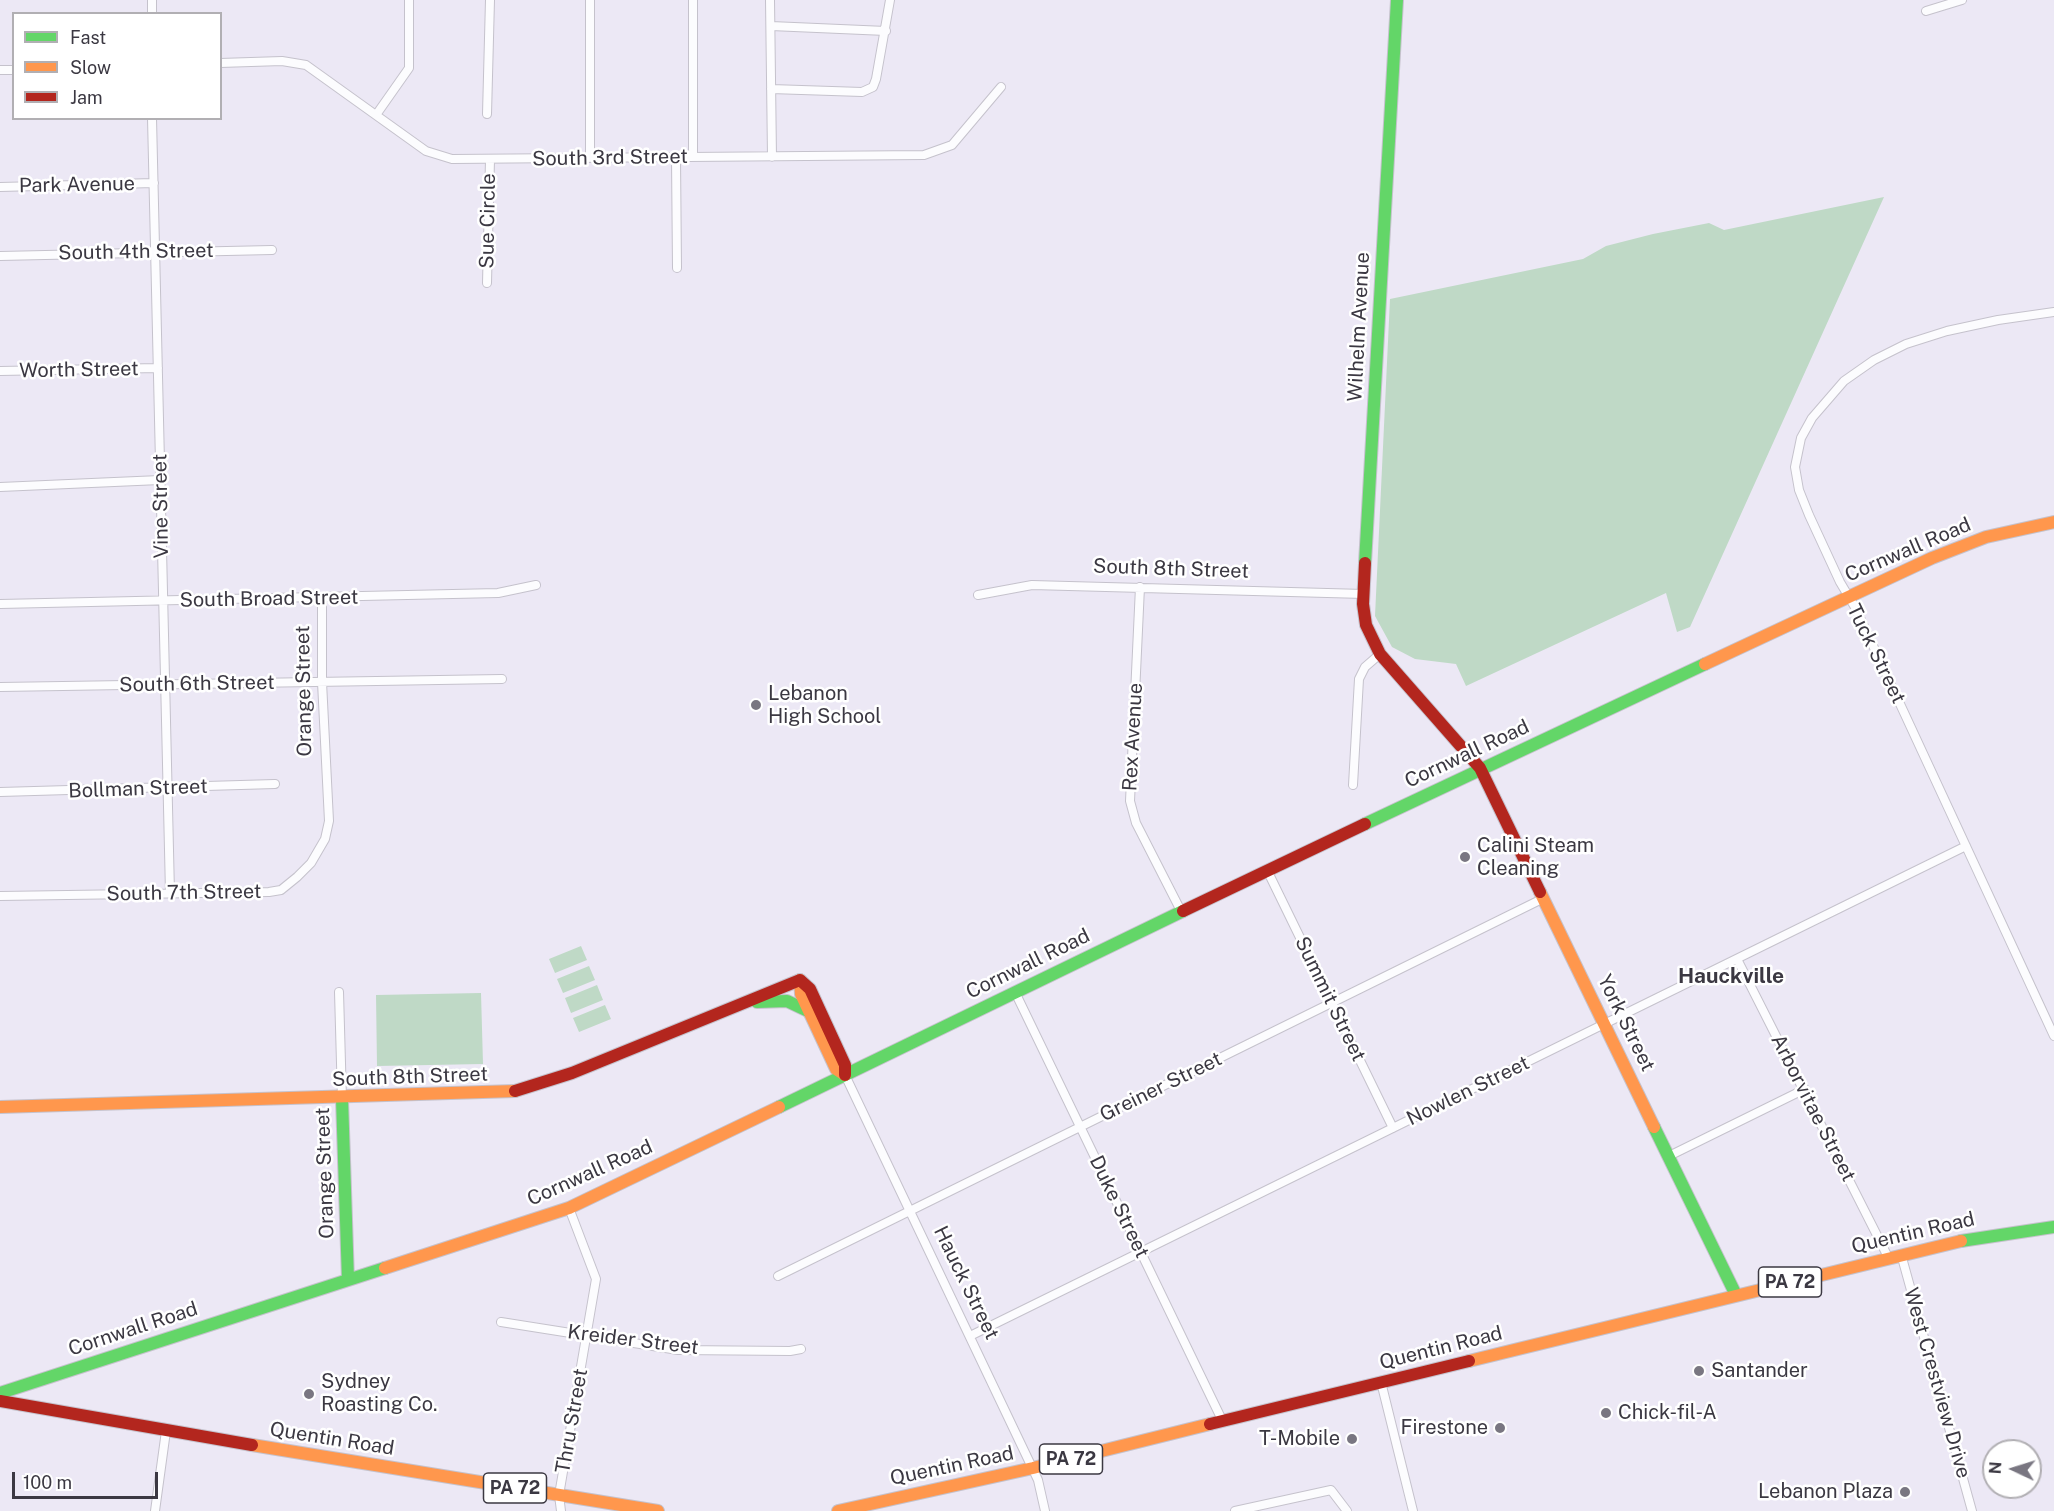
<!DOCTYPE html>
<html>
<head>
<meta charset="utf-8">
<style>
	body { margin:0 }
	#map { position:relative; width:2054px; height:1511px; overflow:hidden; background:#ece8f5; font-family:"Public Sans",sans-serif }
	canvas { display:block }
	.legend { position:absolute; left:12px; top:12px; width:210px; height:108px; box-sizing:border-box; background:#fff; border:2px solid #b1afb3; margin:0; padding:8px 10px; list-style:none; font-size:18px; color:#3b3842 }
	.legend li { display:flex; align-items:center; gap:12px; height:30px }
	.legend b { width:30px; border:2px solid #b1afb3 }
	.north { position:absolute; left:1982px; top:1439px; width:60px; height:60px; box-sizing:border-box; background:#fff; border:2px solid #b1afb3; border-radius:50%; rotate:274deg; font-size:16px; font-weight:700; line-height:24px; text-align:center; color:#3b3842 }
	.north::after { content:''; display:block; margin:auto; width:21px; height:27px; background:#797681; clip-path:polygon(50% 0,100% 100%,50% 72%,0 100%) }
	.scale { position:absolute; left:12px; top:1472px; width:146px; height:27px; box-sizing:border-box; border:3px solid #3b3842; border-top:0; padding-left:8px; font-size:18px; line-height:21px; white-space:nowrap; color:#3b3842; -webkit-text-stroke:4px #fff; paint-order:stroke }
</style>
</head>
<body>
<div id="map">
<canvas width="2054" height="1511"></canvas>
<ul class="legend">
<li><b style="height:8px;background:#63d668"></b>Fast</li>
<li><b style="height:8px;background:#ff974d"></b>Slow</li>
<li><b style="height:8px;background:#b3261e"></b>Jam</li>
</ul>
<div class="north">N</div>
<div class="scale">100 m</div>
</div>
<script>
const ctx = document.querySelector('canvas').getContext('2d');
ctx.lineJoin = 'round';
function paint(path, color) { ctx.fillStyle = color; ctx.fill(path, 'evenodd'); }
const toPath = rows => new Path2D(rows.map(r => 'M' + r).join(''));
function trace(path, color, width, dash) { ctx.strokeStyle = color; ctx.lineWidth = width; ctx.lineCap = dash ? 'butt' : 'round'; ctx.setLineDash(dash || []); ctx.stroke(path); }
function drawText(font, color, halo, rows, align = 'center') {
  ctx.font = font + ' "Public Sans",sans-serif'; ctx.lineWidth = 5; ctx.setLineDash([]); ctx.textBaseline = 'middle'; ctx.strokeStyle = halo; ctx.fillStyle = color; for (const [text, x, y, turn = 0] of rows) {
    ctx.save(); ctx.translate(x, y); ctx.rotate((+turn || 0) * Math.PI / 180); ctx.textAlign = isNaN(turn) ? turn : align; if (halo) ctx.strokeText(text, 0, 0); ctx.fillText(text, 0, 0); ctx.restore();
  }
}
paint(toPath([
	[1884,197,1690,627,1677,632,1666,593,1466,686,1456,664,1415,659,1392,647,1375,616,1390,299,1583,259,1606,246,1653,234,1709,223,1724,230],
	[581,946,587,960,555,973,549,959],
	[589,966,595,980,563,993,557,979],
	[597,985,603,1000,571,1013,565,998],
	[481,993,483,1064,377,1066,376,995],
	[605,1005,611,1019,579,1032,573,1018]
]), '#bfd9c6');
const street = toPath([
	[590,0,590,158],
	[770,0,772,157],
	[1926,11,1962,0],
	[152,14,152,0],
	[771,26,886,31],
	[220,63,282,61,306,65,426,151,452,159,924,155,952,145,1001,87],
	[0,70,14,70],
	[771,89,862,92,873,87,876,79,890,0],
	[487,114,490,0],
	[376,115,409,68,409,0],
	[152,118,170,893],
	[693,157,693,0],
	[676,158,677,268],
	[0,187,154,183],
	[0,256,272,250],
	[487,283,490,160],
	[2054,312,1998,320,1947,331,1906,344,1874,360,1844,381,1812,418,1801,438,1795,467,1799,490,1809,515,1840,582,1856,609,2054,1036],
	[0,371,158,368],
	[0,487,160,480],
	[1140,587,1130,801,1136,823,1181,911],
	[978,595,1032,585,1364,594],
	[0,604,498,593,536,585],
	[0,687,502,679],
	[1353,785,1359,679,1365,667,1380,654],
	[0,792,275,784],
	[1267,870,1393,1128],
	[0,896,269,892,281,890,297,877,311,863,325,839,329,821,322,682,322,597],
	[1737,959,1888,1257],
	[339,992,342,1099],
	[1015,992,1223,1422],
	[845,1075,1038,1480,1045,1511],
	[1669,1156,1805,1089],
	[1901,1254,1972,1511],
	[778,1276,1544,898],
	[501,1322,678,1350,790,1351,801,1349],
	[970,1336,1966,846],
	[1381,1382,1413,1511],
	[155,1511,166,1431],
	[561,1511,559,1495,596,1279,569,1208],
	[1235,1511,1331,1490,1347,1511]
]);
const fast = toPath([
	[1365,563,1397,0],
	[1365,824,1705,664],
	[757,1002,787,1001,808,1011],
	[342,1099,348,1280],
	[779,1107,1183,911],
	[1654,1127,1736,1295],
	[1961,1241,2054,1227],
	[0,1393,385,1268]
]);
const slow = toPath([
	[1705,664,1932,558,1986,537,2054,522],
	[1540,892,1654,1127],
	[800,980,801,994,836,1069,845,1075],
	[0,1107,515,1091],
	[385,1268,569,1208,779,1107],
	[1469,1361,1961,1241],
	[252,1445,658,1511],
	[838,1511,1033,1468,1210,1424]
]);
const jam = toPath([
	[1365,563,1363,604,1366,625,1380,654,1480,768,1540,892],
	[1183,911,1365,824],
	[800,980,810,989,845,1065,845,1075],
	[515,1091,572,1073,800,980],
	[0,1401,252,1445],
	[1210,1424,1469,1361]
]);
trace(street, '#c5c2cc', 10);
trace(fast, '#c5c2cc', 14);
trace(slow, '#c5c2cc', 14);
trace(jam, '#c5c2cc', 14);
trace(street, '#fcfcfe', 8);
trace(fast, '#63d668', 12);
trace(slow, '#ff974d', 12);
trace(jam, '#b3261e', 12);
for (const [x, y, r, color] of [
	[756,705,6,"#797681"],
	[1465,857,6,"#797681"],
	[1699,1371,6,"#797681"],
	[309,1394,6,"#797681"],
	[1606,1413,6,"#797681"],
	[1500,1428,6,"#797681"],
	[1352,1439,6,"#797681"],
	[1905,1492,6,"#797681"]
]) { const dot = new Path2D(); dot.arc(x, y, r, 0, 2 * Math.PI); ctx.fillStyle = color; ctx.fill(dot); trace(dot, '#fff', 2); }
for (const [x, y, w] of [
	[1790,1282,63],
	[1071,1459,63],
	[515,1488,63]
]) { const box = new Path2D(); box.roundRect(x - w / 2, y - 15, w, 30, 4.5); ctx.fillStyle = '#fff'; ctx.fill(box); trace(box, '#3b3842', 1.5); }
drawText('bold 18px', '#3b3842', null, [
	["PA 72",1790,1282],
	["PA 72",1071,1459],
	["PA 72",515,1488]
]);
drawText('20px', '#3b3842', '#fff', [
	["South 3rd Street",610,158,-1],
	["Park Avenue",77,185,-1],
	["Sue Circle",488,221,-89],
	["South 4th Street",136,252,-1],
	["Wilhelm Avenue",1359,327,-87],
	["Worth Street",79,370,-1],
	["Vine Street",161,506,-91],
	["Cornwall Road",1908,550,-23],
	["South 8th Street",1171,569,2],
	["South Broad Street",269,599,-1],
	["Tuck Street",1876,654,64],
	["South 6th Street",197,684,-1],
	["Orange Street",304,691,-91],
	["Rex Avenue",1133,737,-87],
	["Cornwall Road",1467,754,-25],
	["Bollman Street",138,789,-2],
	["South 7th Street",184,893,-1],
	["Cornwall Road",1028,964,-26],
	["Summit Street",1330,999,64],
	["York Street",1626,1023,64],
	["South 8th Street",410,1077,-2],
	["Greiner Street",1161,1087,-26],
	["Nowlen Street",1468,1091,-26],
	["Arborvitae Street",1813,1108,63],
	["Orange Street",325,1173,-92],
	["Cornwall Road",590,1173,-24],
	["Duke Street",1119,1207,64],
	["Quentin Road",1913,1233,-13],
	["Hauck Street",966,1283,64],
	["Cornwall Road",133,1329,-18],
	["Kreider Street",633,1340,7],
	["Quentin Road",1441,1348,-14],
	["West Crestview Drive",1937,1383,74],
	["Thru Street",572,1421,-80],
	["Quentin Road",332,1439,9],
	["Quentin Road",952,1466,-12]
]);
drawText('20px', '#3b3842', '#fff', [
	["Lebanon",768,694],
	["High School",768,717],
	["Calini Steam",1477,846],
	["Cleaning",1477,869],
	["Santander",1711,1371],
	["Sydney",321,1382],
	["Roasting Co.",321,1405],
	["Chick-fil-A",1618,1413],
	["Firestone",1488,1428,"right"],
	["T-Mobile",1340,1439,"right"],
	["Lebanon Plaza",1893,1492,"right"]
], 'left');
drawText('bold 21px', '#3b3842', '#fff', [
	["Hauckville",1731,977]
]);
</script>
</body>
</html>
